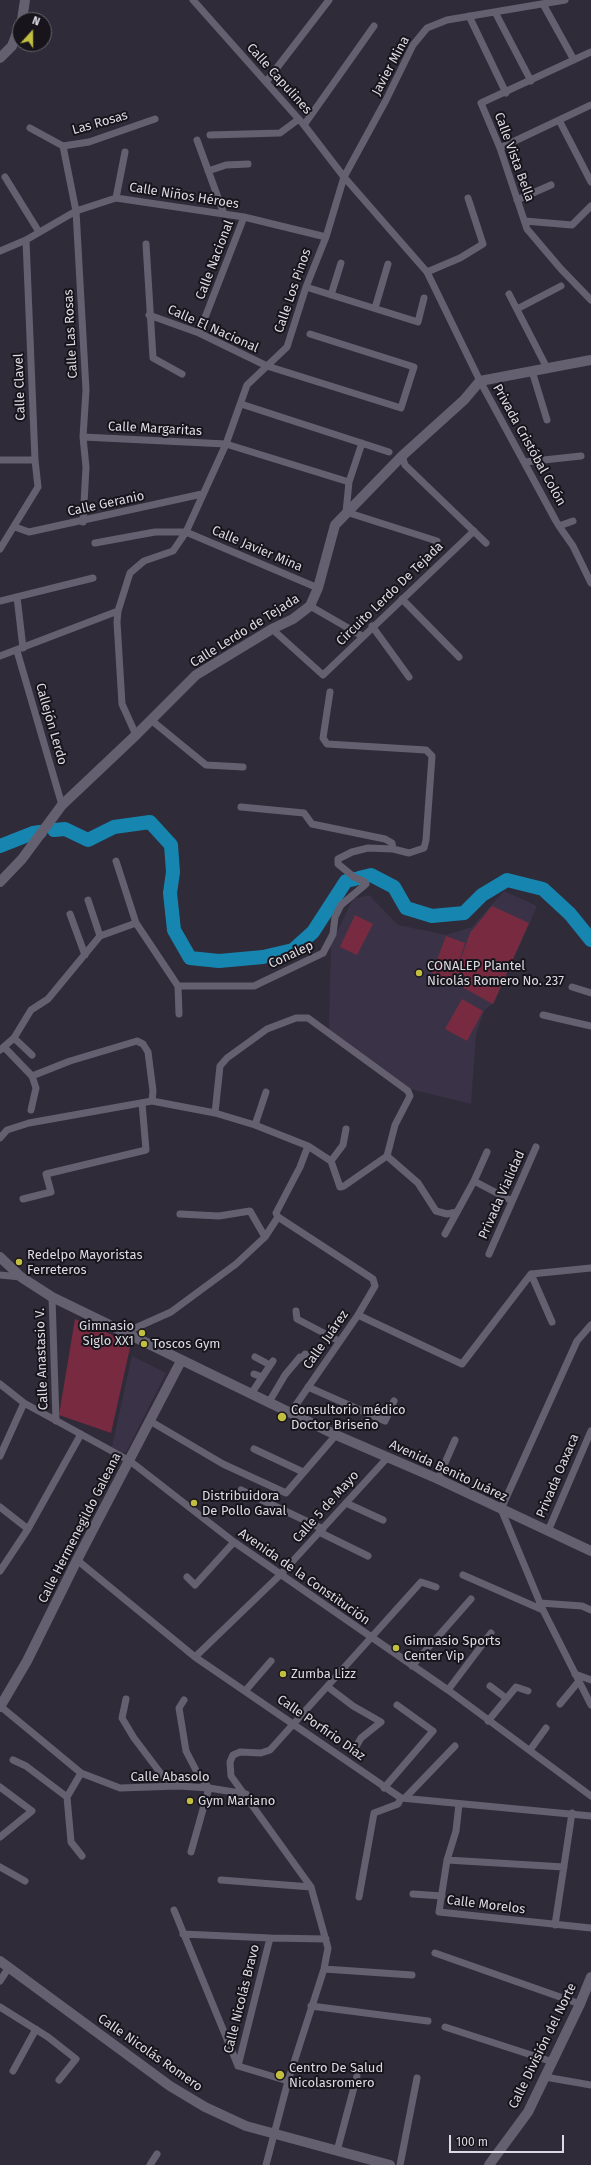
<!DOCTYPE html>
<html>
<head>
<meta charset="utf-8">
<style>
	body { margin:0 }
	#map { position:relative; width:591px; height:2165px; overflow:hidden; background:#302b39; font-family:"Fira Sans",sans-serif }
	canvas { display:block }
	.north { position:absolute; left:12px; top:12px; width:40px; height:40px; box-sizing:border-box; background:#17151b; border:1px solid #66646b; border-radius:50%; rotate:21deg; font-size:11px; font-weight:700; line-height:16px; text-align:center; color:#dcdae3 }
	.north::after { content:''; display:block; margin:auto; width:14px; height:18px; background:#c1be40; clip-path:polygon(50% 0,100% 100%,50% 72%,0 100%) }
	.scale { position:absolute; left:449px; top:2135px; width:115px; height:18px; box-sizing:border-box; border:2px solid #dcdae3; border-top:0; padding-left:5px; font-size:12px; line-height:14px; white-space:nowrap; color:#dcdae3; -webkit-text-stroke:3px #17151b; paint-order:stroke }
</style>
</head>
<body>
<div id="map">
<canvas width="591" height="2165"></canvas>
<div class="north">N</div>
<div class="scale">100 m</div>
</div>
<script>
const ctx = document.querySelector('canvas').getContext('2d');
ctx.lineJoin = 'round';
function paint(path, color) { ctx.fillStyle = color; ctx.fill(path, 'evenodd'); }
const toPath = rows => new Path2D(rows.map(r => 'M' + r).join(''));
function trace(path, color, width, dash) { ctx.strokeStyle = color; ctx.lineWidth = width; ctx.lineCap = dash ? 'butt' : 'round'; ctx.setLineDash(dash || []); ctx.stroke(path); }
function drawText(font, color, halo, rows, align = 'center') {
  ctx.font = font + ' "Fira Sans",sans-serif'; ctx.lineWidth = 4; ctx.setLineDash([]); ctx.textBaseline = 'middle'; ctx.strokeStyle = halo; ctx.fillStyle = color; for (const [text, x, y, turn = 0] of rows) {
    ctx.save(); ctx.translate(x, y); ctx.rotate((+turn || 0) * Math.PI / 180); ctx.textAlign = isNaN(turn) ? turn : align; if (halo) ctx.strokeText(text, 0, 0); ctx.fillText(text, 0, 0); ctx.restore();
  }
}
paint(toPath([
	[504,891,537,906,495,1001,484,1011,476,1034,471,1104,406,1088,329,1030,331,944,353,899,369,895,398,925,446,935,472,927],
	[132,1356,166,1373,126,1452,120,1452,112,1447]
]), '#3a3347');
paint(toPath([
	[492,906,529,923,493,1004,453,982,432,973,446,936,465,943,455,975,470,933],
	[355,915,373,924,357,955,340,947],
	[462,999,483,1011,467,1041,445,1029],
	[75,1319,131,1343,111,1433,59,1415]
]), '#782b40');
trace(toPath([
	[54,830,65,829,88,840,114,827,150,822,171,845,173,872,170,893,174,930,190,958,219,961,263,957,293,950,313,932,346,881,355,879],
	[0,846,33,833,40,832],
	[359,878,371,875,394,887,406,908,432,916,464,913,482,895,507,880,543,889,570,914,591,940]
]), '#1685b0', 14);
trace(toPath([
	[193,0,304,125,344,177,427,272,480,381,556,521,559,526,573,521],
	[543,4,574,60],
	[495,12,531,81],
	[469,16,506,93],
	[591,52,481,103,500,148,527,229,561,269,591,300],
	[266,82,329,0],
	[559,120,591,182],
	[304,125,374,26],
	[30,128,63,146,89,142,155,119],
	[210,135,280,133,299,119],
	[197,140,224,214],
	[63,146,76,211,86,390,83,437,86,467,83,522],
	[500,148,591,105],
	[208,171,226,165,248,164],
	[5,177,39,232],
	[116,198,125,152],
	[517,200,551,185],
	[525,221,572,225,591,206],
	[146,244,153,358,182,374],
	[0,251,26,240,76,211,116,198,244,217,326,237],
	[427,272,460,258,483,244,468,198],
	[306,287,418,322,424,298],
	[509,294,547,368],
	[331,295,341,263],
	[375,308,388,264],
	[517,309,561,286],
	[149,315,199,333,267,366,401,408,414,367,310,334],
	[199,333,244,217],
	[532,371,547,420],
	[241,404,389,452],
	[83,437,226,444,349,482],
	[362,443,349,482,346,512,437,541],
	[402,456,405,465,486,543],
	[0,460,35,460],
	[525,462,581,456],
	[559,526,573,546,591,583],
	[15,527,29,532,202,494],
	[95,543,155,532,186,532,318,588],
	[0,549,38,487,35,460,26,240],
	[17,597,23,648],
	[402,599,459,657],
	[0,601,93,578],
	[310,606,362,636],
	[372,626,409,677],
	[272,629,323,675,474,531],
	[17,651,62,805],
	[0,656,118,611],
	[151,720,206,765,243,767],
	[136,735,122,704,117,622,118,611,130,573,144,561,173,551,186,532,226,444,247,385,287,347,306,287,326,237,344,177,386,100,413,45,427,28,447,20,565,0],
	[241,807,304,813,312,824,385,839,392,843,393,849],
	[116,861,136,923,178,986,179,1014],
	[88,900,100,936],
	[70,914,85,955],
	[178,986,254,986,323,953,333,934,335,917,341,905,366,884,365,882,354,877,338,864,338,859,352,852,368,848,393,849,409,853,424,848,426,840,432,756,426,750,327,744,323,738,330,692],
	[572,987,591,993],
	[543,1015,591,1026],
	[14,1038,32,1055],
	[4,1047,32,1076,36,1088,31,1110],
	[0,1050,14,1038,31,1010,48,999,100,936,136,923],
	[32,1076,70,1061,137,1041,143,1044,148,1052,153,1091,152,1101],
	[255,1125,266,1092],
	[0,1138,7,1130,29,1123,152,1101,215,1113,255,1125,308,1146,331,1161,340,1187,344,1186,387,1156,395,1125,410,1096,408,1091,308,1018,296,1018,267,1029,227,1058,220,1066,215,1113],
	[387,1156,418,1183,436,1211,447,1214,457,1212],
	[331,1161,343,1145,346,1129],
	[474,1181,512,1201],
	[23,1199,51,1192,46,1174,146,1150,142,1103],
	[180,1214,219,1216,250,1211,265,1237],
	[278,1217,373,1279,375,1286,358,1315,291,1412],
	[445,1234,474,1181,487,1152],
	[489,1254,536,1147],
	[531,1274,552,1322],
	[0,1275,21,1277],
	[52,1297,56,1421],
	[296,1311,297,1319,339,1341],
	[358,1315,462,1364,531,1274,591,1268],
	[591,1325,577,1341,501,1509,543,1610,591,1705],
	[124,1333,171,1312,236,1264,265,1237,278,1217,276,1213,300,1167,308,1146],
	[255,1357,270,1365],
	[254,1374,262,1377],
	[0,1384,24,1403,130,1461,234,1542,448,1690,591,1796],
	[308,1387,385,1421,394,1401],
	[251,1394,273,1361],
	[269,1402,285,1375,300,1357,303,1358,305,1354,312,1357,315,1351],
	[150,1421,223,1464,286,1493,336,1435],
	[254,1449,303,1472],
	[0,1456,24,1403],
	[438,1479,455,1440],
	[241,1490,323,1529],
	[346,1503,383,1520],
	[0,1507,28,1529],
	[548,1531,591,1431],
	[319,1532,368,1556],
	[77,1560,195,1657,401,1798,591,1816],
	[0,1571,28,1529,81,1434],
	[463,1575,543,1610],
	[187,1577,195,1585,234,1542],
	[540,1603,582,1606,591,1610],
	[195,1657,280,1575,388,1457],
	[412,1666,471,1599],
	[575,1674,591,1680],
	[490,1686,506,1698],
	[328,1687,353,1706,381,1722,361,1738,354,1750],
	[246,1690,271,1661],
	[448,1690,491,1633],
	[126,1699,122,1718,134,1738,162,1775,178,1786],
	[184,1700,179,1708,186,1751,199,1776,209,1788,191,1852],
	[560,1704,579,1681],
	[0,1706,81,1773,120,1788,179,1786,209,1788,246,1794],
	[488,1721,516,1687,528,1691],
	[530,1750,546,1728],
	[13,1760,26,1766,67,1797],
	[81,1773,67,1797,71,1842,82,1856],
	[0,1787,32,1811,0,1837],
	[384,1788,433,1731,397,1705],
	[405,1798,455,1746],
	[459,1804,456,1831,447,1860,439,1912,591,1928],
	[447,1860,564,1867],
	[0,1867,25,1881],
	[221,1880,311,1887],
	[413,1894,442,1896],
	[359,1897,374,1813,398,1804,401,1798],
	[174,1910,238,2066,288,2081],
	[555,1925,572,1813],
	[183,1934,270,1938,326,1939],
	[435,1953,580,2004],
	[324,1969,412,1975],
	[0,1981,9,1967],
	[311,2006,428,2021],
	[0,2007,48,2037,76,2059,59,2080],
	[445,2027,553,2062],
	[238,2066,270,1938],
	[13,2071,36,2029],
	[545,2077,591,2085],
	[337,2151,357,2076],
	[150,2165,157,2154],
	[266,2165,288,2081,324,1969,328,1948,311,1887,231,1776,230,1762,233,1755,240,1752,261,1753,270,1750,421,1582,436,1587],
	[400,2165,417,2078]
]), '#656070', 7);
trace(toPath([
	[22,20,25,0],
	[0,58,12,46,20,25],
	[0,882,22,859,62,805,136,735,196,675,272,629,293,619,310,606,318,588,335,525,402,456,464,400,480,381,591,360],
	[0,1257,21,1277,52,1297,336,1435,438,1479,591,1551],
	[0,1707,27,1661,77,1560,181,1361],
	[0,1961,170,2086,205,2107,246,2126,390,2165],
	[489,2165,528,2112,580,2004,591,1977]
]), '#656070', 10);
for (const [x, y, r, color] of [
	[419,973,4,"#c1be40"],
	[19,1262,4,"#c1be40"],
	[142,1333,4,"#c1be40"],
	[144,1344,4,"#c1be40"],
	[282,1417,5,"#c1be40"],
	[194,1503,4,"#c1be40"],
	[396,1648,4,"#c1be40"],
	[283,1674,4,"#c1be40"],
	[190,1801,4,"#c1be40"],
	[280,2075,5,"#c1be40"]
]) { const dot = new Path2D(); dot.arc(x, y, r, 0, 2 * Math.PI); ctx.fillStyle = color; ctx.fill(dot); trace(dot, '#17151b', 1.5); }
drawText('13px', '#dcdae3', '#17151b', [
	["Javier Mina",391,66,-62],
	["Calle Capulines",279,79,48],
	["Las Rosas",100,123,-16],
	["Calle Vista Bella",514,157,70],
	["Calle Niños Héroes",184,196,9],
	["Calle Nacional",215,260,-69],
	["Calle Los Pinos",293,291,-71],
	["Calle El Nacional",213,329,24],
	["Calle Las Rosas",71,334,-93],
	["Calle Clavel",20,387,-92],
	["Calle Margaritas",155,429,3],
	["Privada Cristóbal Colón",529,445,61],
	["Calle Geranio",106,504,-12],
	["Calle Javier Mina",257,549,23],
	["Circuito Lerdo De Tejada",390,594,-44],
	["Calle Lerdo de Tejada",245,631,-32],
	["Callejón Lerdo",51,724,74],
	["Conalep",291,955,-25],
	["Privada Vialidad",502,1195,-66],
	["Calle Juárez",326,1340,-55],
	["Calle Anastasio V.",42,1359,-92],
	["Avenida Benito Juárez",448,1471,25],
	["Privada Oaxaca",558,1476,-67],
	["Calle 5 de Mayo",326,1507,-48],
	["Calle Hermenegildo Galeana",80,1528,-63],
	["Avenida de la Constitución",304,1577,35],
	["Calle Porfirio Díaz",321,1728,35],
	["Calle Abasolo",170,1777],
	["Calle Morelos",486,1905,7],
	["Calle Nicolás Bravo",242,1999,-76],
	["Calle División del Norte",543,2046,-64],
	["Calle Nicolás Romero",150,2053,35]
]);
drawText('13px', '#dcdae3', '#17151b', [
	["CONALEP Plantel",427,966],
	["Nicolás Romero No. 237",427,981],
	["Redelpo Mayoristas",27,1255],
	["Ferreteros",27,1270],
	["Gimnasio",134,1326,"right"],
	["Siglo XX1",134,1341,"right"],
	["Toscos Gym",152,1344],
	["Consultorio médico",291,1410],
	["Doctor Briseño",291,1425],
	["Distribuidora",202,1496],
	["De Pollo Gaval",202,1511],
	["Gimnasio Sports",404,1641],
	["Center Vip",404,1656],
	["Zumba Lizz",291,1674],
	["Gym Mariano",198,1801],
	["Centro De Salud",289,2068],
	["Nicolasromero",289,2083]
], 'left');
</script>
</body>
</html>
